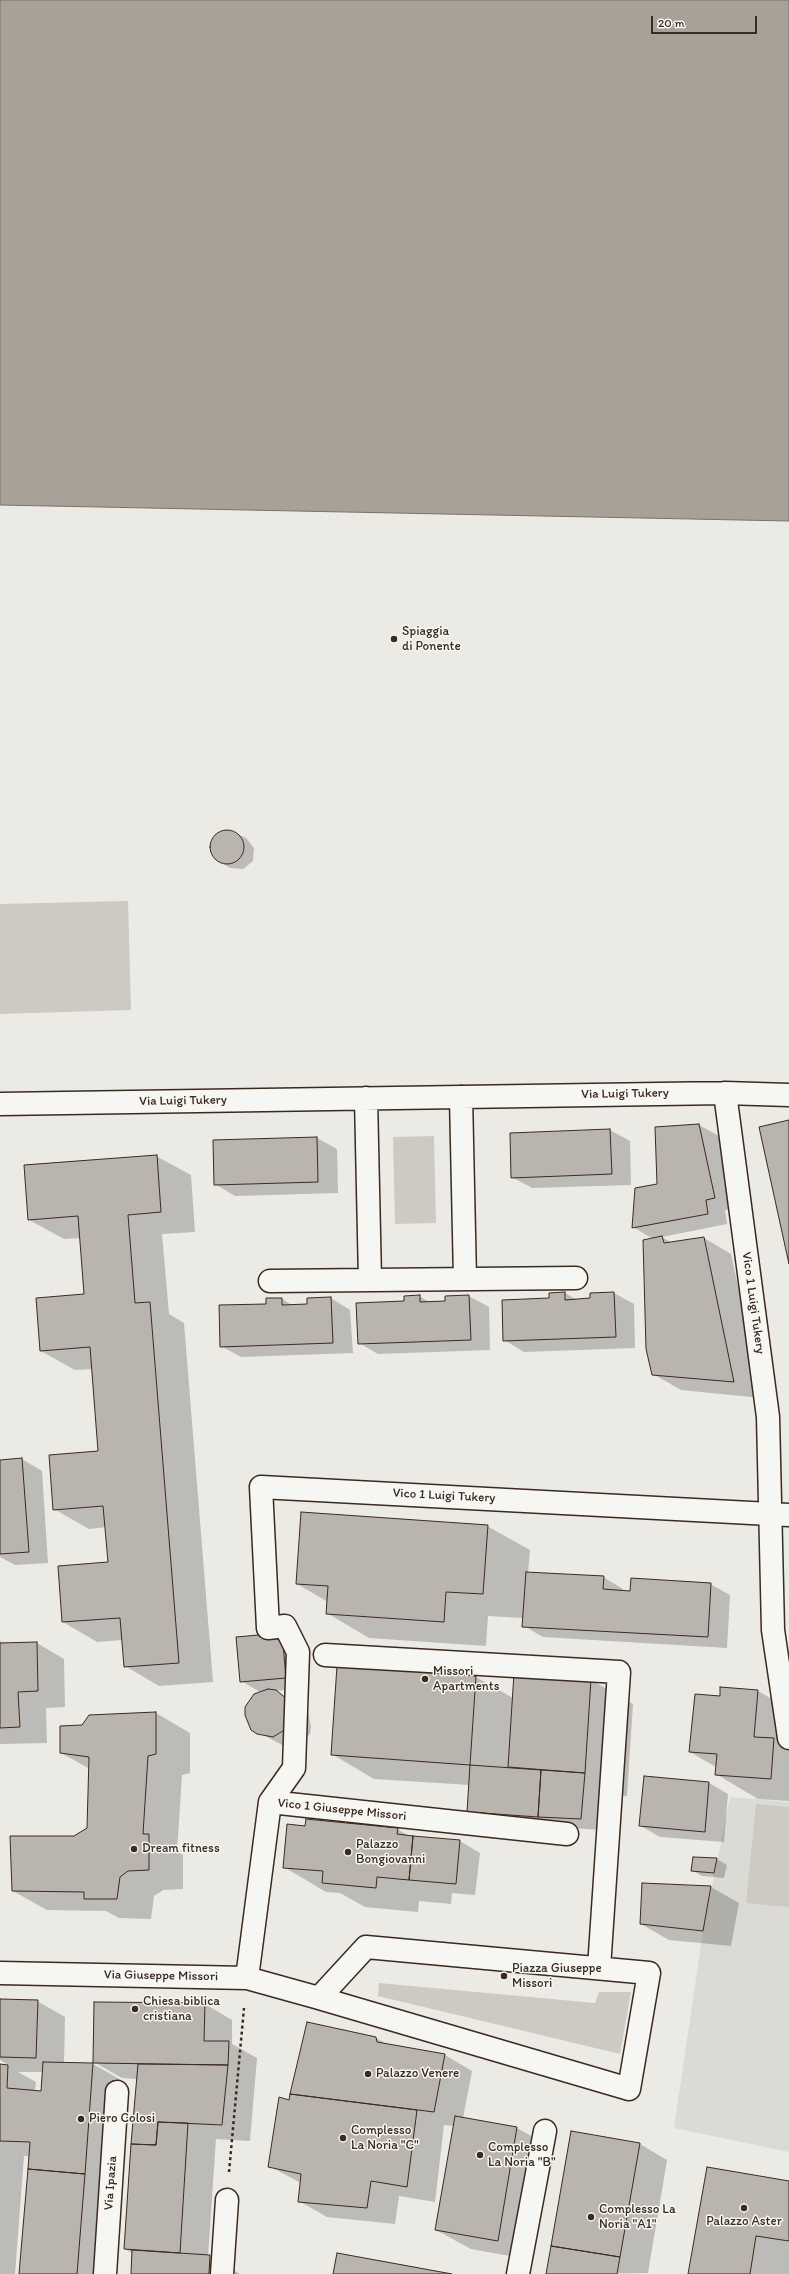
<!DOCTYPE html>
<html>
<head>
<meta charset="utf-8">
<style>
	body { margin:0 }
	#map { position:relative; width:789px; height:2274px; overflow:hidden; background:#ebeae5; font-family:Itim,sans-serif }
	canvas { display:block }
	.scale { position:absolute; left:651px; top:16px; width:106px; height:18px; box-sizing:border-box; border:2px solid #3b2a1e; border-top:0; padding-left:5px; font-size:12px; line-height:14px; white-space:nowrap; color:#3b2a1e; -webkit-text-stroke:3px #f6f6f2; paint-order:stroke }
</style>
</head>
<body>
<div id="map">
<canvas width="789" height="2274"></canvas>
<div class="scale">20 m</div>
</div>
<script>
const ctx = document.querySelector('canvas').getContext('2d');
ctx.lineJoin = 'round';
function paint(path, color) { ctx.fillStyle = color; ctx.fill(path, 'evenodd'); }
const toPath = rows => new Path2D(rows.map(r => 'M' + r).join(''));
function trace(path, color, width, dash) { ctx.strokeStyle = color; ctx.lineWidth = width; ctx.lineCap = dash ? 'butt' : 'round'; ctx.setLineDash(dash || []); ctx.stroke(path); }
function drawText(font, color, halo, rows, align = 'center') {
  ctx.font = font + ' Itim,sans-serif'; ctx.lineWidth = 3; ctx.setLineDash([]); ctx.textBaseline = 'middle'; ctx.strokeStyle = halo; ctx.fillStyle = color; for (const [text, x, y, turn = 0] of rows) {
    ctx.save(); ctx.translate(x, y); ctx.rotate((+turn || 0) * Math.PI / 180); ctx.textAlign = isNaN(turn) ? turn : align; if (halo) ctx.strokeText(text, 0, 0); ctx.fillText(text, 0, 0); ctx.restore();
  }
}
paint(toPath([
	[730,1797,789,1802,789,2152,674,2128,703,1931]
]), '#dcdad4');
paint(toPath([
	[128,901,131,1010,0,1014,0,904],
	[434,1136,436,1223,395,1224,393,1137],
	[756,1804,789,1807,789,1907,746,1903],
	[379,1983,595,2003,599,1992,631,1992,620,2054,378,1996]
]), '#cdcac4');
const water = toPath([
	[0,0,789,0,789,521,0,505,0,0]
]);
paint(water, '#a8a198');
trace(water, '#7c7167', 1);
paint(toPath([
	[223,831,235,833,246,838,254,848,253,861,243,869,230,868,220,862,212,852,211,845,214,838],
	[699,1125,719,1136,734,1209,725,1210,727,1224,662,1237,672,1243,704,1238,731,1254,762,1398,681,1390,653,1374,653,1239,633,1227,659,1185,656,1128],
	[610,1130,630,1141,631,1185,532,1188,512,1177,511,1134],
	[317,1138,337,1149,338,1193,235,1196,215,1184,214,1141],
	[156,1156,191,1175,195,1232,162,1234,169,1314,184,1323,213,1682,159,1686,125,1666,122,1640,97,1642,63,1622,109,1563,106,1527,89,1529,54,1509,99,1452,92,1369,75,1370,41,1351,85,1295,81,1238,64,1239,29,1220],
	[565,1293,577,1300,591,1299,591,1294,614,1293,634,1304,635,1348,524,1352,504,1340,550,1299,550,1294],
	[419,1296,431,1303,446,1302,469,1296,489,1307,490,1350,378,1354,359,1343,405,1302],
	[331,1298,350,1310,353,1353,241,1357,221,1346,267,1305,282,1299,293,1306,308,1305],
	[22,1459,42,1471,48,1563,15,1565,0,1557,0,1461],
	[487,1526,530,1550,528,1573,603,1577,623,1589,623,1592,631,1592,710,1584,730,1595,727,1648,543,1637,524,1626,524,1618,488,1616,486,1646,369,1638,327,1613,328,1602,297,1584],
	[282,1634,305,1688,276,1691,308,1712,311,1726,310,1734,300,1745,286,1747,252,1729,254,1695,260,1692,241,1681],
	[0,1641,6,1644,37,1643,64,1659,65,1707,46,1708,47,1743,0,1744],
	[338,1668,476,1677,513,1698,591,1680,633,1704,627,1796,603,1795,601,1830,488,1822,468,1811,470,1785,374,1779,332,1754],
	[758,1691,789,1709,789,1801,758,1799,716,1774,716,1767,690,1752,721,1697],
	[156,1713,190,1733,190,1773,182,1775,177,1852,183,1855,183,1889,163,1890,154,1896,151,1919,119,1918,106,1911,47,1910,13,1891,74,1837,88,1828,90,1769,61,1753,89,1716],
	[709,1783,728,1794,724,1842,660,1837,641,1826],
	[306,1827,397,1829,411,1837,460,1841,480,1853,475,1895,452,1893,451,1904,419,1901,418,1912,365,1907,340,1893,326,1892,284,1867],
	[717,1859,727,1865,724,1878,702,1876,692,1870],
	[643,1884,711,1887,739,1903,731,1946,669,1940,641,1924],
	[0,2000,37,2001,65,2017,64,2063,93,2064,121,2080,106,2274,20,2274,29,2156,24,2156,15,2274,0,2274,0,2065,10,2066,0,2060],
	[18,2072,43,2072,42,2092,35,2091,36,2082],
	[205,2004,232,2020,232,2044,257,2058,250,2141,216,2139,208,2256,240,2274,132,2274,133,2254,125,2249,138,2079,122,2078,94,2062],
	[308,2023,376,2038,389,2045,445,2055,472,2071,463,2118,517,2128,551,2147,532,2260,471,2249,436,2230,454,2126,444,2125,435,2202,399,2196,395,2224,327,2217,299,2201,301,2183,269,2166,289,2101],
	[640,2144,667,2160,648,2273,547,2274],
	[789,2182,789,2274,689,2274]
]), '#0003');
const building = toPath([
	'210 847a17 17 0 1 1 34 0a17 17 0 1 1-34 0Z',
	[789,1120,789,1264,759,1127,789,1120],
	[699,1124,715,1198,706,1200,708,1214,632,1228,635,1188,657,1184,655,1127,699,1124],
	[610,1129,612,1174,511,1178,510,1133,610,1129],
	[317,1137,318,1182,214,1185,213,1140,317,1137],
	[157,1155,161,1212,128,1215,135,1303,150,1302,179,1663,124,1667,120,1618,62,1622,58,1566,108,1562,103,1506,53,1510,49,1455,98,1451,90,1347,40,1351,36,1298,84,1294,78,1216,28,1220,24,1165,157,1155],
	[662,1236,664,1243,704,1237,734,1382,652,1375,646,1349,643,1240,662,1236],
	[565,1292,565,1300,590,1298,590,1293,614,1292,616,1337,503,1341,502,1300,549,1298,549,1293,565,1292],
	[420,1295,420,1302,445,1301,445,1296,469,1295,471,1340,358,1344,356,1303,404,1301,404,1296,420,1295],
	[331,1297,333,1343,220,1347,219,1305,266,1304,266,1298,282,1298,282,1305,307,1304,307,1298,331,1297],
	[22,1458,29,1552,0,1554,0,1460,22,1458],
	[301,1512,488,1525,483,1594,446,1592,444,1622,326,1614,328,1586,296,1584,301,1512],
	[526,1572,604,1576,603,1589,630,1591,631,1578,711,1583,708,1637,522,1627,526,1572],
	[282,1633,286,1678,240,1682,236,1637,282,1633],
	[37,1642,38,1691,18,1692,20,1727,0,1728,0,1643,37,1642],
	[337,1666,476,1676,470,1765,331,1755,337,1666],
	[514,1673,591,1679,585,1773,508,1767,514,1673],
	[720,1687,758,1690,754,1737,774,1738,771,1779,715,1775,717,1754,689,1752,695,1694,720,1696,720,1687],
	[268,1689,276,1690,288,1700,286,1729,273,1737,257,1734,251,1730,245,1715,245,1707,254,1694,268,1689],
	[156,1712,156,1754,148,1756,143,1834,149,1834,149,1870,128,1871,120,1877,117,1899,84,1899,84,1892,12,1891,10,1836,74,1836,87,1828,89,1757,60,1753,60,1726,82,1725,89,1715,156,1712],
	[470,1765,541,1770,538,1817,467,1812,470,1765],
	[541,1770,585,1773,581,1819,538,1817,541,1770],
	[644,1776,709,1782,705,1832,639,1826,644,1776],
	[306,1819,398,1828,397,1834,413,1836,409,1880,377,1877,376,1888,322,1883,323,1871,283,1868,287,1824,305,1826,306,1819],
	[413,1836,460,1840,456,1884,409,1880,413,1836],
	[693,1857,717,1858,714,1873,691,1871,693,1857],
	[642,1883,711,1886,703,1931,640,1924,642,1883],
	[0,1999,38,2000,36,2058,0,2057,0,1999],
	[94,2002,205,2003,204,2041,229,2041,228,2065,93,2063,94,2002],
	[307,2022,376,2037,377,2042,445,2054,434,2112,290,2094,307,2022],
	[43,2062,93,2063,85,2174,28,2169,30,2142,0,2141,0,2064,8,2065,7,2088,41,2091,43,2062],
	[138,2064,228,2065,222,2125,158,2122,156,2145,131,2144,138,2064],
	[290,2094,417,2110,407,2187,371,2181,367,2208,298,2202,301,2174,268,2167,279,2097,289,2100,290,2094],
	[455,2116,517,2127,498,2241,435,2230,455,2116],
	[158,2122,188,2123,180,2253,124,2249,131,2144,156,2145,158,2122],
	[571,2131,640,2143,620,2257,551,2246,571,2131],
	[707,2167,789,2181,789,2241,756,2236,750,2274,688,2274,707,2167],
	[28,2169,85,2174,77,2274,19,2274,28,2169],
	[551,2246,620,2257,617,2274,546,2274,551,2246],
	[132,2250,210,2255,209,2274,131,2274,132,2250],
	[337,2253,452,2274,333,2274,337,2253]
]);
paint(building, '#bab4ae');
trace(building, '#3b2a1e', 1);
const minor = toPath([
	[725,1093,768,1417,773,1630,789,1738],
	[461,1097,465,1279],
	[366,1098,370,1280],
	[0,1104,725,1093,789,1095],
	[270,1281,576,1278],
	[325,1655,619,1672,599,1968],
	[270,1802,294,1768,298,1652,285,1626,268,1628,261,1487,789,1515],
	[366,1947,649,1973,629,2089,319,1998,366,1947],
	[0,1973,247,1978,319,1998],
	[247,1978,270,1802,567,1834],
	[105,2274,117,2092],
	[222,2274,227,2200],
	[518,2274,545,2131]
]);
trace(minor, '#3b2a1e', 25);
trace(toPath([
	[229,2172,244,2008]
]), '#3b2a1e', 2.5, [3, 3]);
trace(minor, '#f6f6f2', 22);
for (const [x, y, r, color] of [
	[394,639,4,"#3b2a1e"],
	[425,1679,4,"#3b2a1e"],
	[134,1849,4,"#3b2a1e"],
	[348,1852,4,"#3b2a1e"],
	[504,1976,4,"#3b2a1e"],
	[135,2009,4,"#3b2a1e"],
	[368,2074,4,"#3b2a1e"],
	[81,2119,4,"#3b2a1e"],
	[343,2138,4,"#3b2a1e"],
	[480,2155,4,"#3b2a1e"],
	[744,2208,4,"#3b2a1e"],
	[591,2217,4,"#3b2a1e"]
]) { const dot = new Path2D(); dot.arc(x, y, r, 0, 2 * Math.PI); ctx.fillStyle = color; ctx.fill(dot); trace(dot, '#f6f6f2', 1.5); }
drawText('13px', '#3b2a1e', '#f6f6f2', [
	["Spiaggia",402,632],
	["di Ponente",402,647],
	["Missori",433,1672],
	["Apartments",433,1687],
	["Palazzo",356,1845],
	["Bongiovanni",356,1860],
	["Dream fitness",142,1849],
	["Piazza Giuseppe",512,1969],
	["Missori",512,1984],
	["Chiesa biblica",143,2002],
	["cristiana",143,2017],
	["Palazzo Venere",376,2074],
	["Piero Colosi",89,2119],
	["Complesso",351,2131],
	["La Noria \"C\"",351,2146],
	["Complesso",488,2148],
	["La Noria \"B\"",488,2163],
	["Complesso La",599,2210],
	["Noria \"A1\"",599,2225],
	["Palazzo Aster",744,2222,"center"]
], 'left');
drawText('13px', '#3b2a1e', '#f6f6f2', [
	["Via Luigi Tukery",625,1094,-1],
	["Via Luigi Tukery",183,1101,-1],
	["Vico 1 Luigi Tukery",753,1303,82],
	["Vico 1 Luigi Tukery",444,1496,3],
	["Vico 1 Giuseppe Missori",342,1810,6],
	["Via Giuseppe Missori",161,1976,1],
	["Via Ipazia",111,2183,-86]
]);
</script>
</body>
</html>
